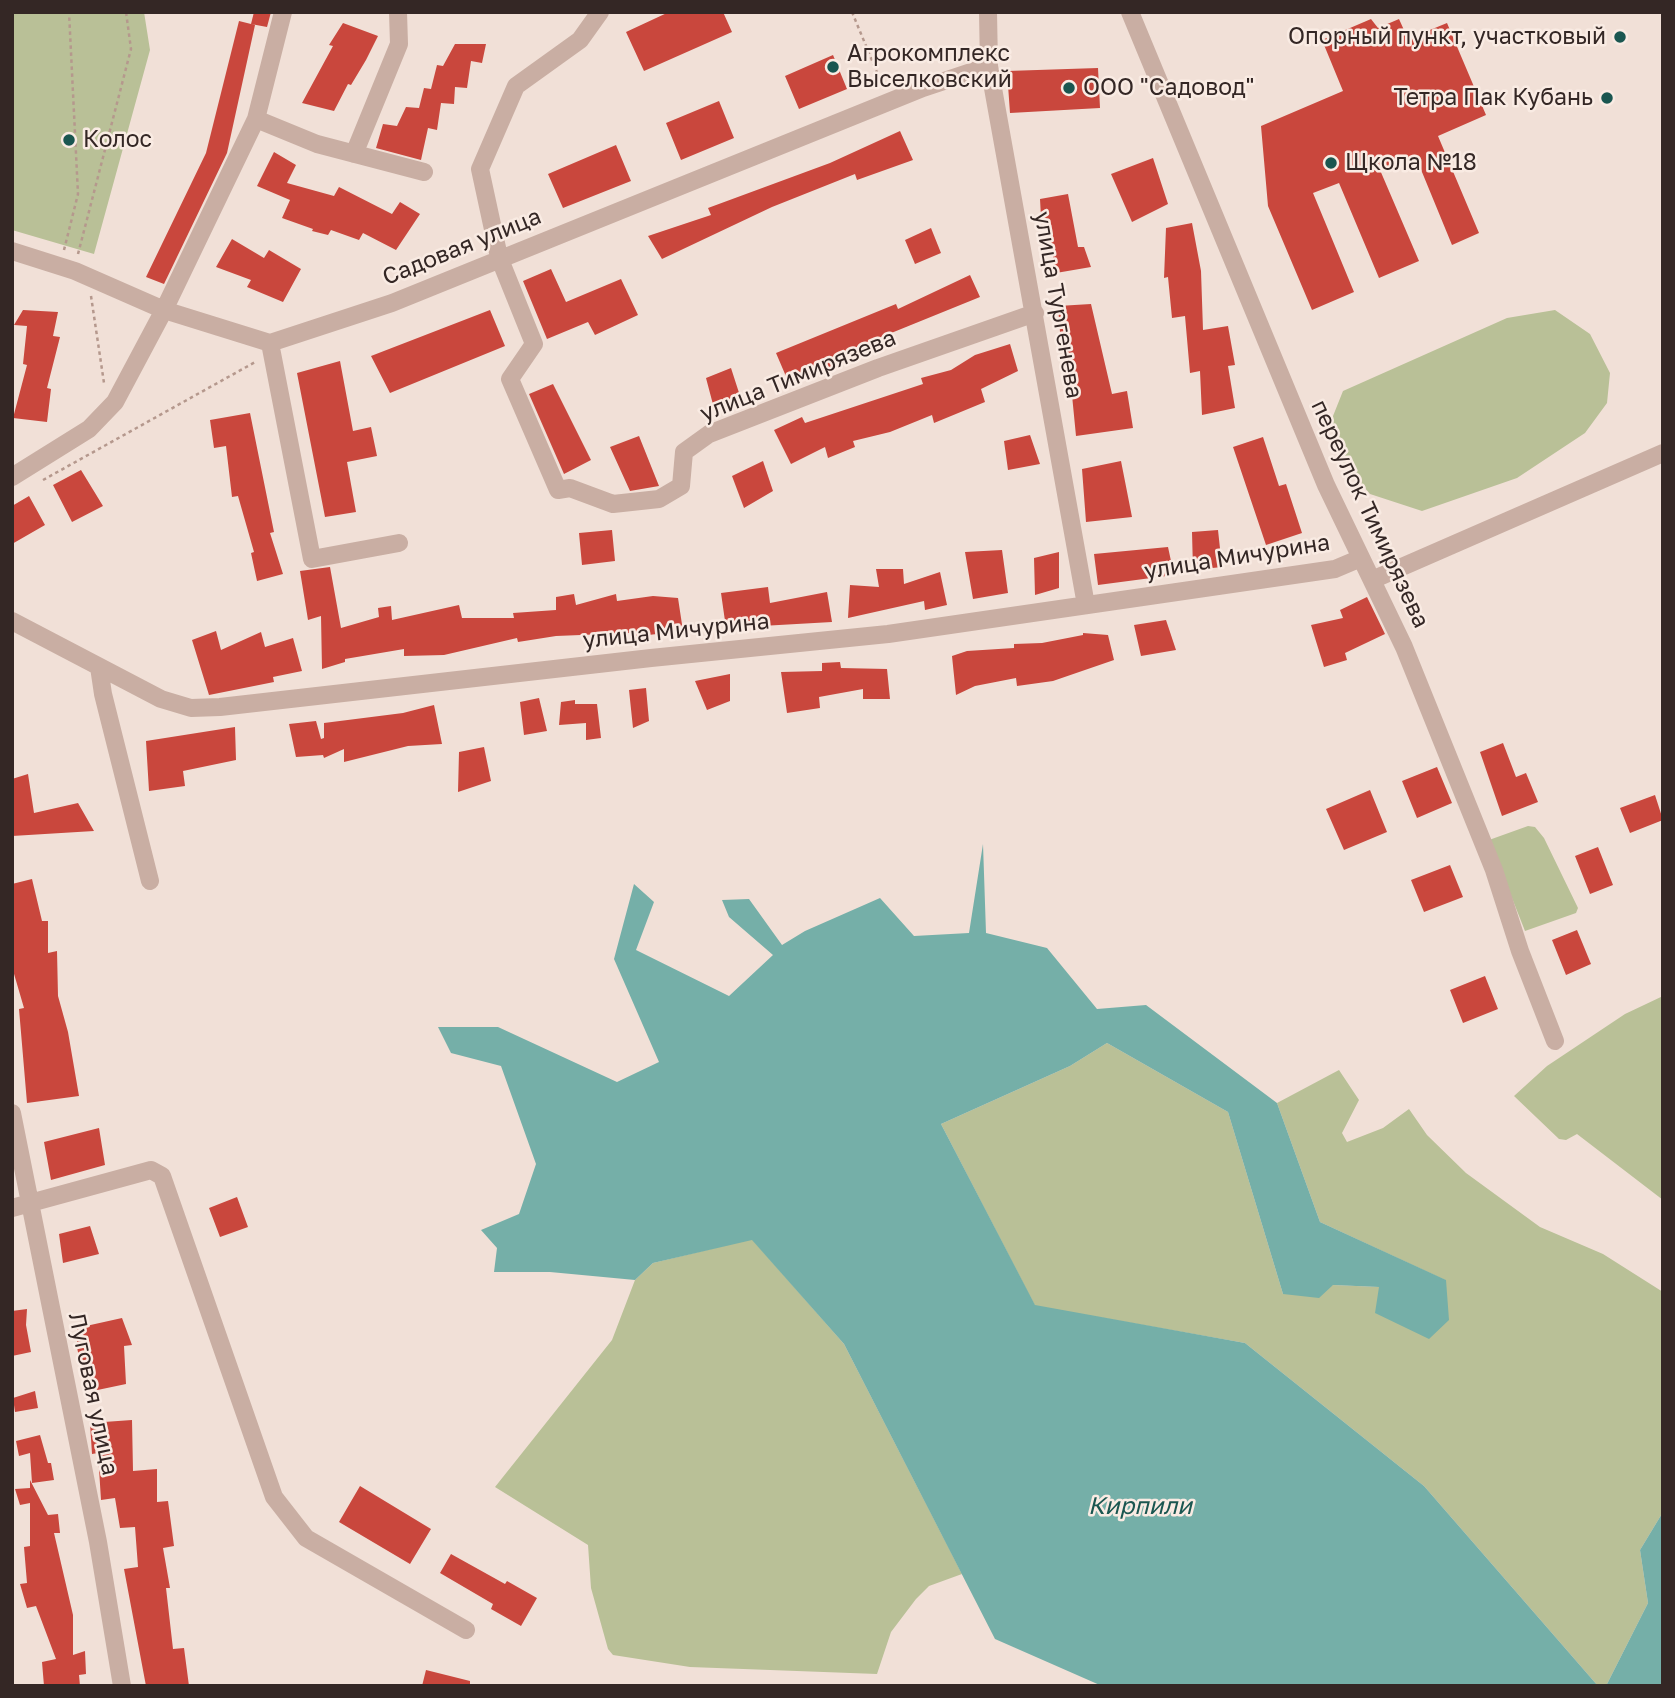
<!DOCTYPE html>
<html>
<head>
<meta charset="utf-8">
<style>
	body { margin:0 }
	#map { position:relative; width:1675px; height:1698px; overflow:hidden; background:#f1e0d7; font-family:"Golos Text",sans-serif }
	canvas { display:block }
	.frame { position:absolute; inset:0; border:14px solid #342725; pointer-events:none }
</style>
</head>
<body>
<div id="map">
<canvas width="1675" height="1698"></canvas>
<div class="frame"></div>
</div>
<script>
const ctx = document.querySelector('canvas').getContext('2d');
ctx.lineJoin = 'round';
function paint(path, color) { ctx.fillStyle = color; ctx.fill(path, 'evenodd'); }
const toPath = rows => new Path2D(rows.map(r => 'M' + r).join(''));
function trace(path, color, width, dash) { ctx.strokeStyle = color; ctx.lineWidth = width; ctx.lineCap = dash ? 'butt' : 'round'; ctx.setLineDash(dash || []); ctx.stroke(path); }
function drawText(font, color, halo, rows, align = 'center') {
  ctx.font = font + ' "Golos Text",sans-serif'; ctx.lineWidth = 5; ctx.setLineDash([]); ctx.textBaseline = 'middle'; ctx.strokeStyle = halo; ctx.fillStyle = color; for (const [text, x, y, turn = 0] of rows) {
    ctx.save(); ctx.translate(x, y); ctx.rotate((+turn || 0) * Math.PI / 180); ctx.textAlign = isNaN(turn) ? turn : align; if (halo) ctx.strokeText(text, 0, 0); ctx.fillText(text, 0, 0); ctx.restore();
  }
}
paint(toPath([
	[12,12,144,12,150,50,94,254,12,230],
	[1555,310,1590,334,1610,373,1607,403,1585,433,1517,478,1422,511,1370,494,1342,461,1331,421,1343,391,1507,318],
	[1528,826,1535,827,1544,838,1578,908,1576,913,1525,931,1489,840],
	[1663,996,1663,1200,1577,1134,1566,1140,1559,1139,1514,1096,1547,1066,1625,1014],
	[1107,1043,1228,1112,1283,1294,1333,1285,1379,1287,1445,1280,1320,1222,1277,1103,1339,1070,1359,1100,1342,1133,1347,1142,1383,1128,1409,1109,1427,1135,1466,1173,1540,1227,1603,1254,1663,1292,1663,1512,1640,1550,1648,1603,1606,1686,1598,1686,1424,1486,1245,1343,1035,1306,941,1124,1070,1066],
	[752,1239,844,1344,962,1574,929,1586,916,1599,891,1632,877,1674,690,1667,613,1655,608,1649,591,1588,588,1545,495,1487,612,1340,635,1280,653,1263]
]), '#b9c097');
paint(toPath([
	[983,844,986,933,1047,948,1097,1009,1146,1005,1277,1103,1320,1222,1446,1280,1449,1320,1429,1339,1375,1313,1379,1287,1333,1285,1319,1298,1283,1294,1228,1112,1107,1043,1070,1066,941,1124,1035,1305,1245,1343,1424,1486,1598,1686,1102,1686,995,1639,844,1344,752,1240,653,1263,635,1280,550,1272,494,1272,497,1248,481,1230,519,1214,536,1164,501,1066,451,1053,438,1027,498,1027,617,1082,659,1062,614,959,634,884,654,902,636,950,729,996,773,955,729,917,722,900,749,899,782,945,805,931,880,898,914,936,969,933],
	[1663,1512,1663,1686,1606,1686,1648,1603,1640,1550]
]), '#75afa8');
paint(toPath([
	[254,12,271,12,267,27,251,24],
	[669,12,723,12,732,32,644,71,626,32],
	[1371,19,1378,28,1399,19,1408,39,1447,23,1486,115,1438,136,1479,233,1452,245,1415,155,1380,170,1419,261,1379,278,1339,183,1313,193,1354,292,1312,310,1268,206,1261,126,1343,91,1322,40],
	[239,21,255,25,227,153,164,284,146,277,206,153],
	[343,23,378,36,366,60,351,85,348,84,334,111,302,103,333,46,329,45],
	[455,44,486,44,482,63,471,61,467,88,455,87,454,104,441,103,437,130,428,128,421,160,376,148,383,124,397,126,406,107,419,108,424,88,431,89,437,65,443,66],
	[833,55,847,89,799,109,785,76],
	[1098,68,1100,108,1010,113,1007,71],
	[719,101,734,138,681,160,666,123],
	[900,131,913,160,857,180,855,174,772,207,662,259,648,236,711,215,708,208,830,163],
	[616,145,631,181,563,208,548,174],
	[274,152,296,165,287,183,334,196,339,187,392,214,400,202,420,214,396,250,363,233,359,240,331,230,328,235,312,231,313,229,282,218,290,200,257,186],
	[1153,158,1168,204,1132,222,1111,174],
	[1068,194,1078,247,1084,247,1091,267,1056,273,1049,234,1042,235,1040,199],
	[1192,223,1201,271,1203,330,1228,326,1235,365,1228,366,1235,408,1202,415,1200,371,1190,373,1185,316,1172,318,1168,277,1164,278,1166,228],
	[931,228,941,253,915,264,905,240],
	[232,239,264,258,269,250,301,269,283,302,247,287,251,280,216,267],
	[551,269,566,302,621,279,638,315,595,335,588,322,547,339,523,281],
	[970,275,980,297,837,355,841,364,788,381,776,353,896,304,898,309],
	[1091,304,1112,394,1127,391,1133,428,1076,436,1067,344,1061,345,1058,306],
	[23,310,58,312,53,336,60,337,47,388,51,389,47,422,13,418,27,365,23,364,27,326,14,325],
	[490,310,505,346,390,393,371,356],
	[1010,344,1018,371,981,389,985,402,934,423,932,415,890,432,853,441,855,447,828,458,825,447,791,464,774,430,802,417,805,423,923,384,921,378,951,370,975,355],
	[340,361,353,431,371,427,377,456,347,462,356,512,325,517,297,373],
	[731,368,741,399,715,412,706,378],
	[553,384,591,460,564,474,529,394],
	[250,413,274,532,270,533,283,574,257,581,251,553,254,552,238,496,232,497,226,446,214,448,210,420],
	[1030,435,1040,464,1008,470,1004,441],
	[639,436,659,486,630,491,610,447],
	[1263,437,1279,486,1286,484,1302,533,1266,545,1233,447],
	[763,461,773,491,744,508,732,476],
	[1121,461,1132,517,1086,522,1082,469],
	[81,470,103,506,72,522,53,485],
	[29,496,45,525,12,544,12,506],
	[612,530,615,561,582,565,579,533],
	[1218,530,1222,567,1193,570,1192,532],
	[1168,547,1174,575,1098,585,1094,554],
	[1002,550,1008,593,973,599,965,552],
	[1059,552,1059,588,1035,595,1034,558],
	[330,567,341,628,379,617,378,608,391,606,392,620,459,605,462,618,514,618,513,613,556,610,556,597,574,594,576,605,616,594,617,601,653,596,678,598,683,631,631,637,630,633,556,636,518,642,517,638,444,655,404,656,404,649,345,659,345,662,322,669,321,616,308,620,300,571],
	[876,569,903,569,904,584,940,572,947,605,925,610,924,601,848,618,850,585,879,587],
	[768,587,770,603,827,592,832,622,726,628,721,593],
	[1367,597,1385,634,1345,653,1347,660,1324,667,1311,625,1343,618,1340,610],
	[1166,620,1176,650,1141,656,1134,625],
	[216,631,221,650,261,632,265,647,293,638,302,671,273,677,274,682,209,695,192,640],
	[1083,633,1108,635,1114,660,1053,681,1017,686,1016,678,975,686,956,695,952,656,967,651,1014,648,1014,644,1042,643,1083,635],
	[840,662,841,668,887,669,890,699,863,699,863,689,819,697,820,708,787,713,781,672,822,671,822,663],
	[730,674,730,701,707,710,695,681],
	[646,688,649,721,633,728,629,690],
	[539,698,547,731,524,735,520,702],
	[575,700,575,704,597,704,601,738,586,740,586,723,559,725,561,702],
	[434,705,442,744,408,746,344,762,344,749,324,758,323,755,296,757,289,724,316,721,321,739,324,738,324,723,403,713],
	[235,727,236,760,183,771,185,786,149,791,146,741],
	[1503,743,1516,777,1526,773,1538,802,1502,816,1480,752],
	[484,747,491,781,458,792,459,752],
	[1437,767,1452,803,1417,818,1402,781],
	[28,774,34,813,78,803,94,831,12,836,12,779],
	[1370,790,1387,832,1344,850,1326,809],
	[1655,795,1663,820,1630,833,1620,808],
	[1598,847,1613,885,1590,894,1575,856],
	[1450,865,1463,897,1424,912,1411,880],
	[32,879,42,921,48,921,48,953,57,951,58,996,68,1032,79,1096,27,1103,19,1009,24,1008,12,967,12,884],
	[1577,930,1591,964,1566,975,1552,940],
	[1485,976,1498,1009,1463,1023,1450,990],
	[99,1128,105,1165,51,1180,44,1142],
	[237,1197,248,1227,220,1237,209,1208],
	[90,1226,99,1254,63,1263,59,1234],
	[27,1309,26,1325,31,1352,12,1356,12,1311],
	[122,1318,132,1345,124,1346,126,1384,88,1392,77,1348,77,1328],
	[35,1391,38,1408,15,1412,13,1398],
	[132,1420,133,1471,157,1469,157,1502,168,1501,174,1546,163,1548,170,1588,166,1588,173,1649,184,1648,189,1686,146,1686,124,1569,138,1567,135,1527,120,1528,115,1498,101,1500,98,1453,92,1454,90,1423],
	[40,1435,48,1463,51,1463,54,1480,32,1483,30,1453,19,1456,16,1441],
	[30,1480,48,1515,58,1514,60,1533,54,1533,73,1615,73,1655,85,1651,86,1674,79,1675,80,1686,44,1686,42,1662,56,1659,36,1606,27,1608,20,1584,27,1583,24,1547,30,1546,30,1503,20,1505,15,1489,30,1488],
	[360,1486,431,1529,410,1564,339,1522],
	[451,1554,505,1584,507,1581,537,1598,521,1626,491,1609,493,1604,440,1573],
	[426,1670,470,1681,470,1686,422,1686]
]), '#c9473d');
trace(toPath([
	[852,12,883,87],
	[64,250,78,194,69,12],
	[78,254,131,49,126,12],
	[91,296,104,383],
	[43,480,257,361]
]), '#b5988d', 2.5, [3.5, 3.5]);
trace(toPath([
	[600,12,580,40,516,86,480,169,499,257,534,344,510,379,558,490,570,488,613,504,659,499,681,486,684,452,709,434,878,368,1035,313],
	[988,12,989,66,1086,605],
	[1130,12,1326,485,1404,647,1494,870,1520,951,1555,1041],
	[256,119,317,144,424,172],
	[354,154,399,44,398,12],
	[12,251,75,271,164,310,256,119,283,12],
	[270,343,312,559,399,543],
	[12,477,89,429,115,402,164,310,270,343,392,303,923,88,989,66],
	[1372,580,1663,453],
	[12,621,161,699,191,708,220,707,651,658,888,634,1335,569,1361,558],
	[99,667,103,694,150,881],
	[12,1113,98,1542,122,1686],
	[12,1208,151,1170,162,1176,274,1497,306,1538,466,1630]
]), '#c9aea3', 18);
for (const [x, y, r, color] of [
	[1620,37,7,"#1a5650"],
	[833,67,7,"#1a5650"],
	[1069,88,7,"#1a5650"],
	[1607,98,7,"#1a5650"],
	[69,140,7,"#1a5650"],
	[1331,163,7,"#1a5650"]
]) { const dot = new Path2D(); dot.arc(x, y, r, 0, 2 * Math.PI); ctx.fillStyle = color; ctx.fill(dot); trace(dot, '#f9ebe3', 2.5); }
drawText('23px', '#342725', '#f9ebe3', [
	["Опорный пункт, участковый",1606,37,"right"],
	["Агрокомплекс",847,54],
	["Выселковский",847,80],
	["ООО \"Садовод\"",1083,88],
	["Тетра Пак Кубань",1593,98,"right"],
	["Колос",83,140],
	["Щкола №18",1345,163]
], 'left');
drawText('23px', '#342725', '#f9ebe3', [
	["Садовая улица",462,247,-22],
	["улица Тургенева",1058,305,80],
	["улица Тимирязева",798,376,-22],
	["переулок Тимирязева",1370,514,65],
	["улица Мичурина",1237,557,-9],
	["улица Мичурина",676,631,-6],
	["Луговая улица",93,1394,78]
]);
drawText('italic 24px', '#1a5650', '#f9ebe3', [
	["Кирпили",1140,1506]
]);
</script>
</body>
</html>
